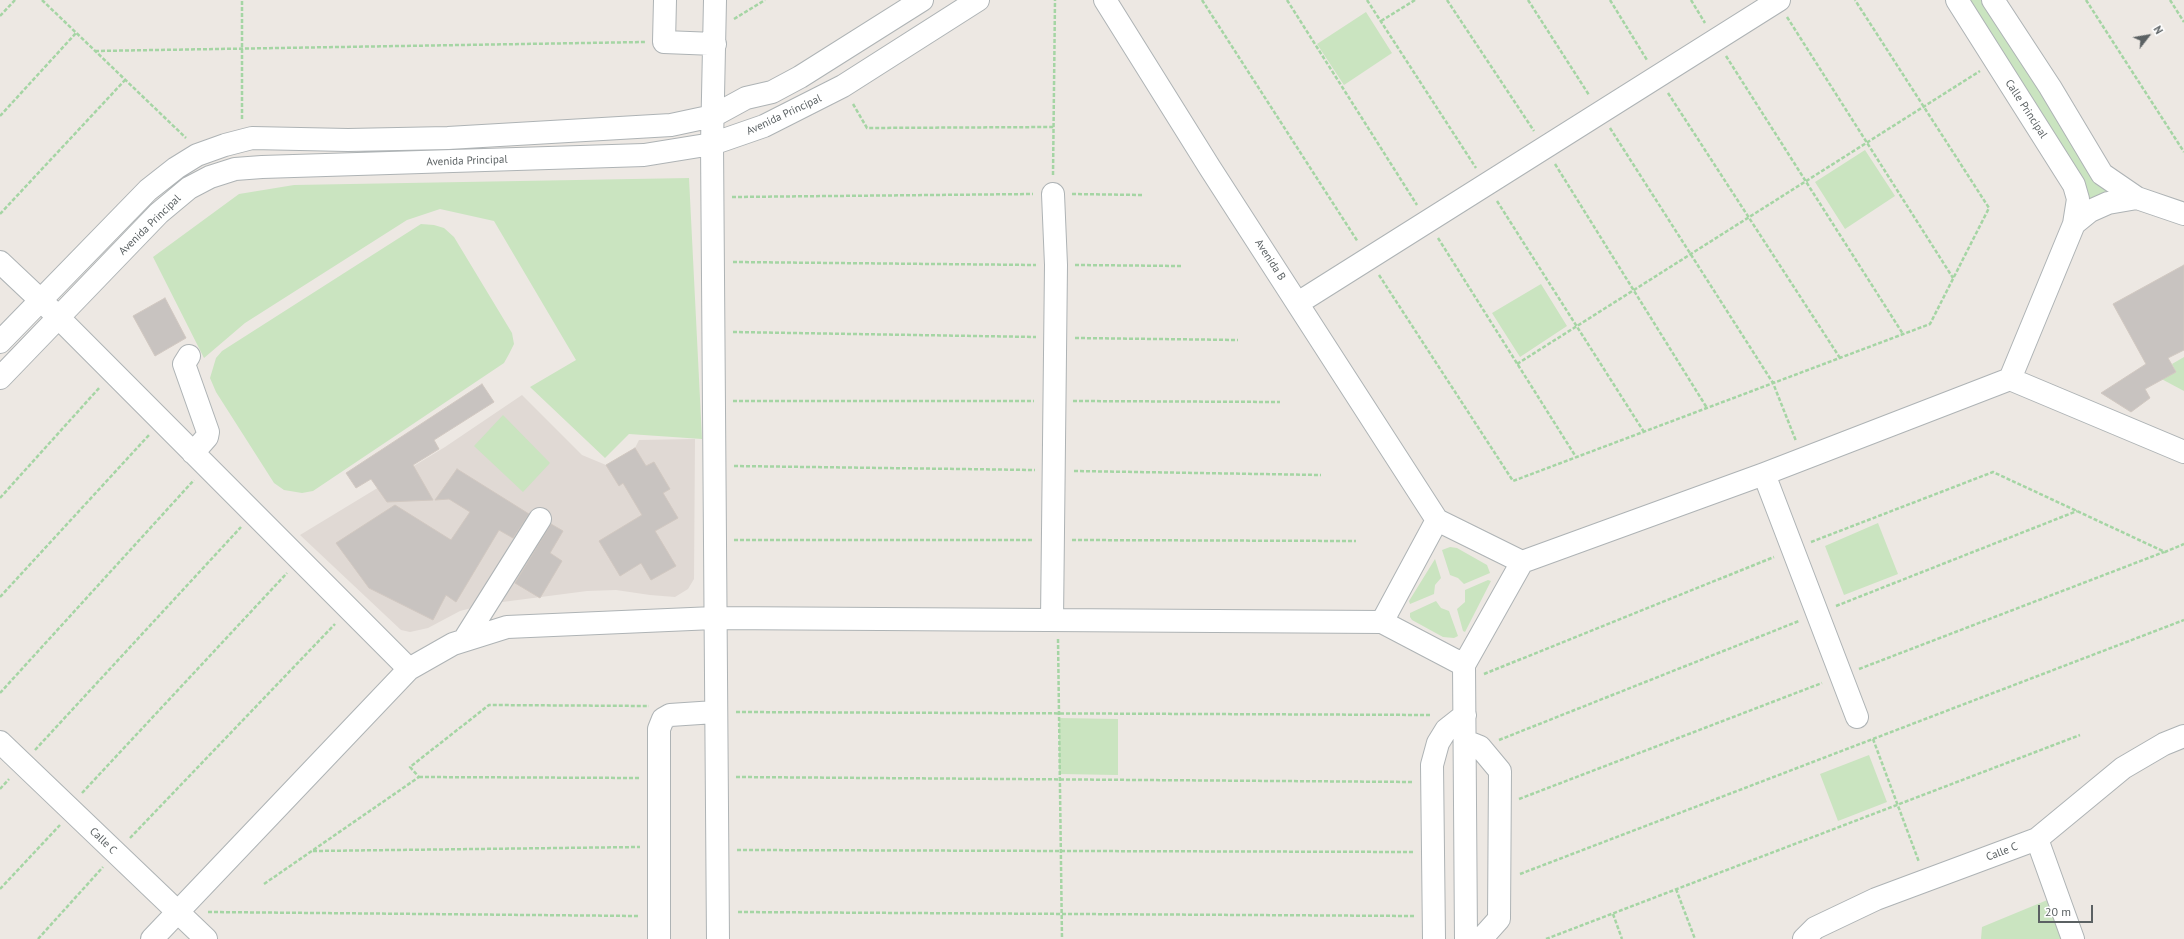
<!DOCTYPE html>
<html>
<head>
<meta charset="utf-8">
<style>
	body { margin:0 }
	#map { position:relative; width:2184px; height:939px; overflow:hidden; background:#ede8e3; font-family:"PT Sans",sans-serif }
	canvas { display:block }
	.north { position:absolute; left:2128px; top:16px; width:40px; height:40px; -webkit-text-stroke:3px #fff; paint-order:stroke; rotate:59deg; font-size:11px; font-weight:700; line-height:16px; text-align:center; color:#5b6163 }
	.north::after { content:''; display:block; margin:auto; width:14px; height:18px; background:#5b6163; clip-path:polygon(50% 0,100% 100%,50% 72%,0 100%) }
	.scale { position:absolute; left:2038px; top:905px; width:55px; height:18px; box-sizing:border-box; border:2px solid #5b6163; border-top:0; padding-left:5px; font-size:12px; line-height:14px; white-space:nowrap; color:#5b6163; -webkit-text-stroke:3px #fff; paint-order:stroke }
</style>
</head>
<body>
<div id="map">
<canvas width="2184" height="939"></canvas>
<div class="north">N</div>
<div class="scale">20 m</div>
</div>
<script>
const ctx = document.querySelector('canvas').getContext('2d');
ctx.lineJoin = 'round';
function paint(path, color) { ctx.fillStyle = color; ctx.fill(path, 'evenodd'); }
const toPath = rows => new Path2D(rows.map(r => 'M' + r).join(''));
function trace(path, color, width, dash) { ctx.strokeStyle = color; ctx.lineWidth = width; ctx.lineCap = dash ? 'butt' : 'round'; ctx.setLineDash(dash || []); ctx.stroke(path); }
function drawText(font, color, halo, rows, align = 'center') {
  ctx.font = font + ' "PT Sans",sans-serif'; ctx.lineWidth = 3; ctx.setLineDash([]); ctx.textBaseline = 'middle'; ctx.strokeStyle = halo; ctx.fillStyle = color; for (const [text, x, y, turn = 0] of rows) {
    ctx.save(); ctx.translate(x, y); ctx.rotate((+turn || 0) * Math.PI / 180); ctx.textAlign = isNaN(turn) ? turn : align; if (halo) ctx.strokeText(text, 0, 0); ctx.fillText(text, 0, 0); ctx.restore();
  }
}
paint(toPath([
	[522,395,582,455,606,465,635,448,639,440,695,439,694,579,688,589,675,597,650,595,616,590,587,591,487,604,460,611,428,628,410,632,401,630,300,535,445,447]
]), '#e0d9d4');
paint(toPath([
	[1967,0,1986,0,2111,192,2088,204],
	[1366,12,1392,53,1344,85,1317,44],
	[1865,150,1895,196,1845,229,1815,182],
	[689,178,702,439,629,434,605,458,530,387,576,360,494,221,440,209,407,220,245,323,204,358,153,257,239,194,294,185],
	[421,224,434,225,444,228,454,237,512,333,514,344,509,354,504,363,313,491,302,493,284,490,274,483,216,392,210,378,216,358,222,351],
	[1541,284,1567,326,1520,357,1492,313],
	[2184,357,2184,391,2154,375,2164,378,2176,372,2172,364],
	[503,415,550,463,523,492,474,446],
	[1878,523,1898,574,1844,595,1825,546],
	[1450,547,1457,548,1487,565,1490,573,1464,584,1458,578,1450,575,1442,550],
	[1435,559,1441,578,1435,585,1434,594,1410,604,1409,601],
	[1488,580,1491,581,1465,632,1463,631,1457,609,1465,602,1465,590],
	[1436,601,1441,608,1449,611,1458,636,1454,638,1443,637,1412,620,1410,617,1410,613],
	[1059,718,1118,719,1118,775,1059,774],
	[1869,755,1887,802,1838,821,1820,774],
	[2057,896,2073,939,1981,939,1982,927]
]), '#cae4c0');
const building = toPath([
	[2184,265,2184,350,2168,358,2176,372,2145,389,2150,398,2131,412,2101,393,2146,364,2113,304,2184,265],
	[165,298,186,338,155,356,133,316,165,298],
	[482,384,494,402,434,440,439,449,413,465,433,500,387,502,371,479,356,488,346,473,482,384],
	[635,448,646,466,654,462,670,489,663,493,678,518,655,531,676,566,651,580,641,563,620,576,599,541,642,515,623,483,619,486,606,465,635,448],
	[457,469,529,514,513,538,499,530,456,602,446,595,433,620,369,588,336,543,395,505,451,540,470,512,449,499,435,500,457,469],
	[551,524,563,531,550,553,562,561,540,598,515,583,551,524]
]);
paint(building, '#c8c3c0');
trace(building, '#d1c8c1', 1);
const minor = toPath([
	[665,0,664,42,715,44],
	[715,0,712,144,718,939],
	[1105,0,1210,168,1437,520],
	[1957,0,2074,185,2078,199,2074,224],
	[1993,0,2050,87,2102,174,2137,198],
	[2184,214,2137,198,2108,203,2090,211,2074,224,2010,379,2184,452],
	[0,262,52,311,409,669],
	[1298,303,1779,0],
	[0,342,148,190,176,168,197,155,225,145,252,138,348,140,448,138,671,125,713,116,746,98,772,92,800,77,922,0],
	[189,356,184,364,208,432,207,437,193,453],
	[0,378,159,213,189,188,210,177,235,169,262,167,644,155,712,144,764,126,843,86,978,0],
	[1764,474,1857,717],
	[1437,520,1522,562,1464,665,1382,622,1437,520],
	[1522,562,1764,474,2010,379],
	[1052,620,1056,265,1053,194],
	[464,640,540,519],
	[1464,665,1466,939],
	[1465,741,1480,747,1500,771,1499,919,1481,939],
	[0,742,206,939],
	[2037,839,2073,939],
	[152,939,409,669,453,644,507,627,714,618,1382,622],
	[659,939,659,729,663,719,670,715,715,712],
	[1434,939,1432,765,1438,743,1446,730,1465,715],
	[1804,939,1815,928,1876,899,2037,839,2123,768,2164,744,2184,736]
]);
trace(minor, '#aeb3b5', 24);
trace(toPath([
	[42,0,186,138],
	[1202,0,1358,242],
	[1287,0,1417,205],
	[1367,0,1476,168],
	[1447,0,1534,131],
	[1528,0,1589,95],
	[1610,0,1647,60],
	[1691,0,1705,23],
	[2086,0,2184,152],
	[2170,0,2184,22],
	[0,16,15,0],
	[1787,17,1953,278],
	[734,19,765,0],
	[1381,21,1415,0],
	[95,51,645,42],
	[1726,56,1903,334],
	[1668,93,1840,358],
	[853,104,867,128,1054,127],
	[0,116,76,33],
	[242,119,242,0],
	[1610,128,1773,383,1796,441],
	[1555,164,1707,408],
	[1053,175,1055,0],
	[1072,194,1143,195],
	[732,197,1033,194],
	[1497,201,1644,432],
	[0,214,125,80],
	[1438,238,1576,457],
	[733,262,1036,265],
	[1075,265,1182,266],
	[1379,275,1513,481,1930,324,1989,208,1855,0],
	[733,332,1036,337],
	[1075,338,1238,340],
	[1517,364,1980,71],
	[733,401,1034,401],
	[1073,401,1280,402],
	[734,466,1035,470],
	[1074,471,1321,475],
	[0,498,100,387],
	[734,540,1033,540],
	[1072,540,1356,541],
	[1811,542,1993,472,2165,552,2184,544],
	[0,597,149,435],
	[1836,606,2077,511],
	[1058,639,1062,939],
	[1859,669,2164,552],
	[1484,674,1774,557],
	[0,693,194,480],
	[736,712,1432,715],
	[1873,739,1919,862],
	[1499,740,1799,621],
	[35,750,241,527],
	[419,777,639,778],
	[736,777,1413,782],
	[0,789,9,779],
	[82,793,287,573],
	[1519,799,1822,683],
	[130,838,335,624],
	[737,850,1414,852],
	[313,851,640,847],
	[1520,874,2184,620],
	[264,884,419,777,410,767,489,705,649,706],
	[0,889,60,825],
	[1676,889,1695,939],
	[208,912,639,916],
	[738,912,1415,916],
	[1613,914,1622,939],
	[38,939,103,867],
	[1546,939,2080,735]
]), '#a5d5a4', 2.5, [4, 2]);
trace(minor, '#fff', 22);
drawText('11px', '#5b6163', '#fff', [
	["Calle Principal",2026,109,57],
	["Avenida Principal",784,115,-25],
	["Avenida Principal",467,161,-2],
	["Avenida Principal",150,225,-44],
	["Avenida B",1270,260,57],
	["Calle C",103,841,44],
	["Calle C",2002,852,-21]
]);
</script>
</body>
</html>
